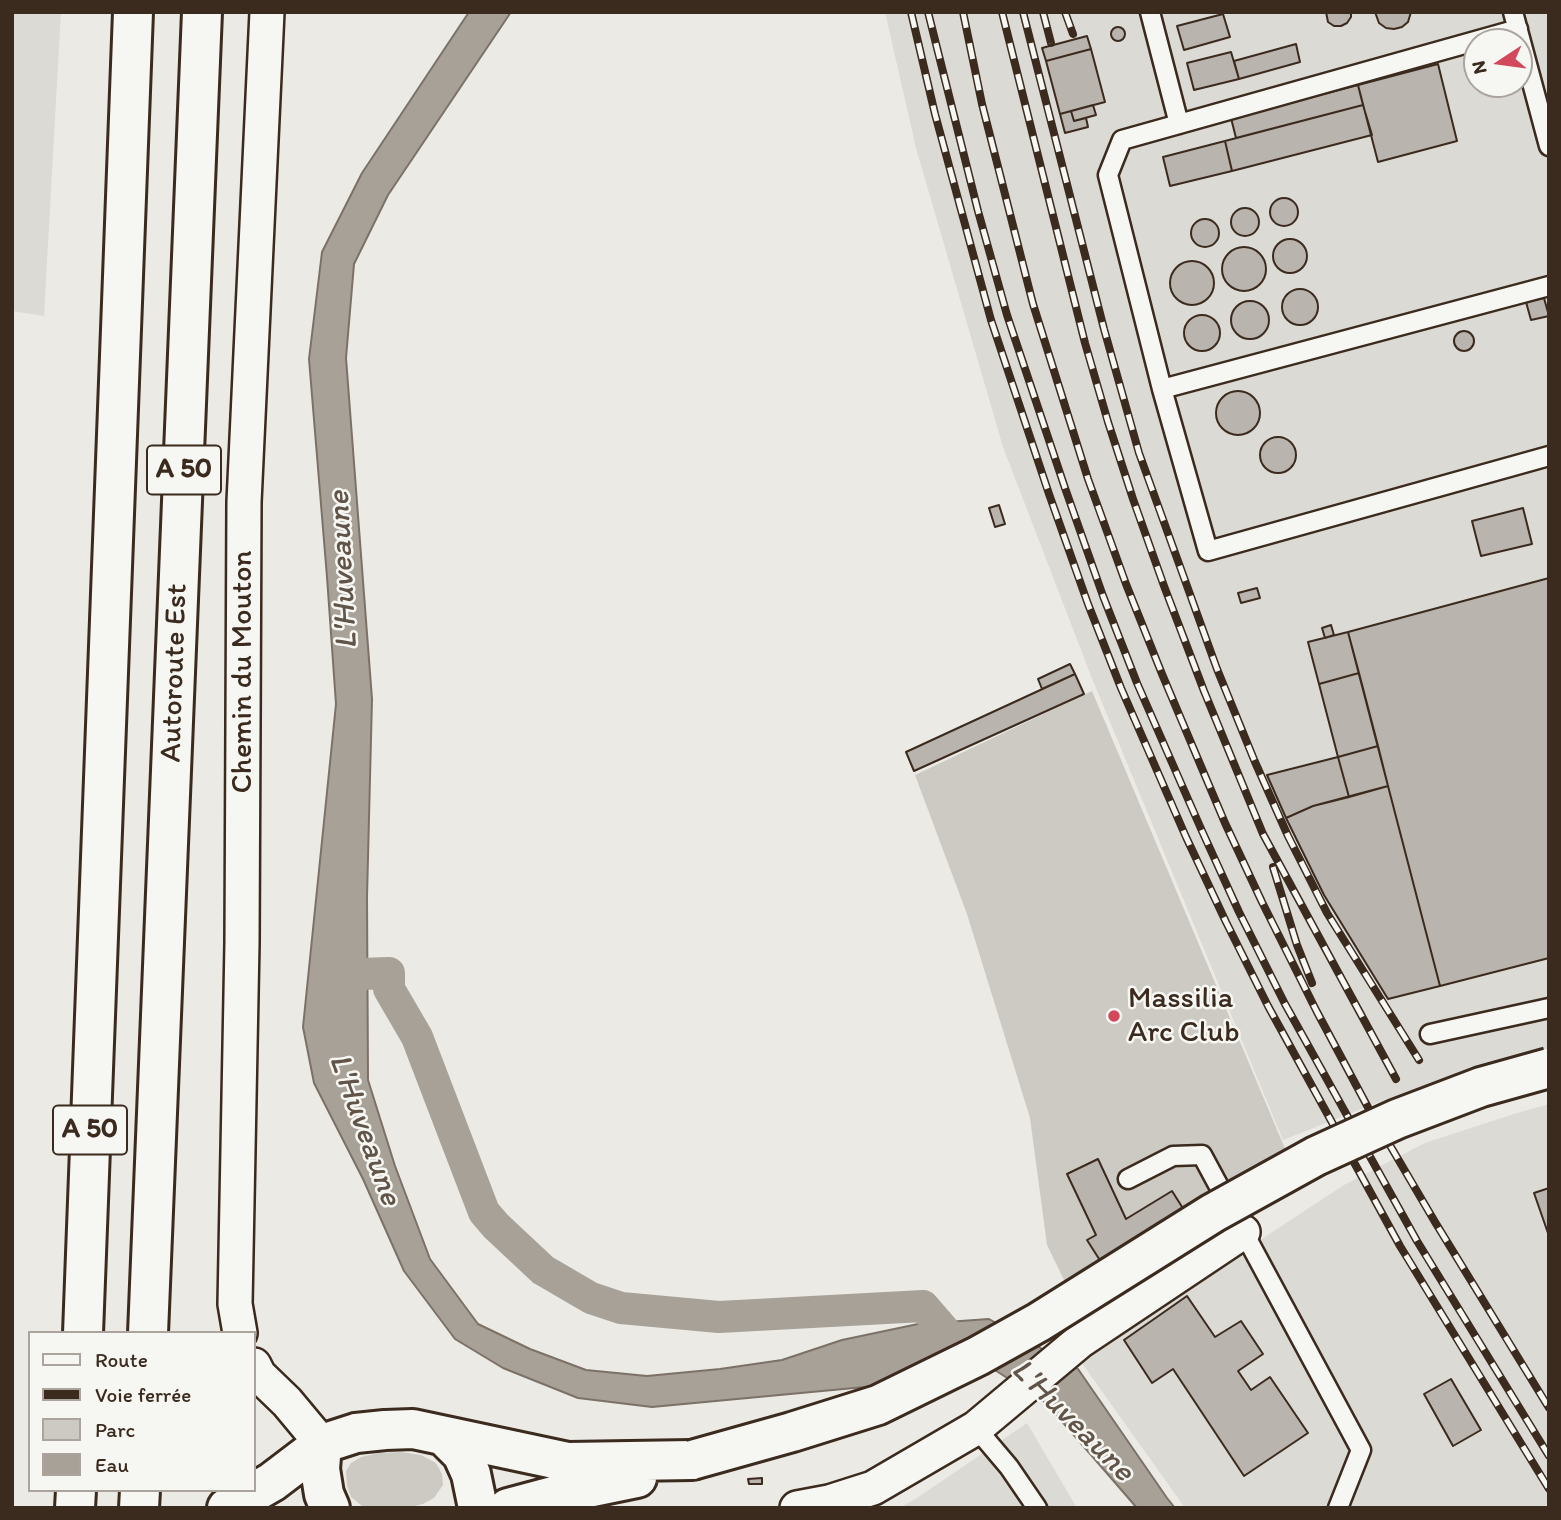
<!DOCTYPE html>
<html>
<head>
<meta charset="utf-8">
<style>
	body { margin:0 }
	#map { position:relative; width:1561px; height:1520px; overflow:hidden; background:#ebeae5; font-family:Itim,sans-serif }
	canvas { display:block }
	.frame { position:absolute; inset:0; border:14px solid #3b2a1e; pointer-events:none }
	.legend { position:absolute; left:28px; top:1331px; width:228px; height:161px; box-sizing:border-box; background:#f6f6f2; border:2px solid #aba49d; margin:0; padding:9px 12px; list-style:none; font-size:21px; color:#3b2a1e }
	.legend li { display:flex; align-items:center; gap:14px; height:35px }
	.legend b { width:35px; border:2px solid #aba49d }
	.north { position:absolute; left:1463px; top:28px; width:70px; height:70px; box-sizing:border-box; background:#f6f6f2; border:2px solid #aba49d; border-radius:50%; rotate:257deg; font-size:19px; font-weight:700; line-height:28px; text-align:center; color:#3b2a1e }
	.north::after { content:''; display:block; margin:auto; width:24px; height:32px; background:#d1495b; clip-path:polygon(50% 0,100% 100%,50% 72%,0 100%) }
</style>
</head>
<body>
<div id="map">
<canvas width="1561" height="1520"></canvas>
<div class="frame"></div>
<ul class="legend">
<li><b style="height:9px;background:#f6f6f2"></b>Route</li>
<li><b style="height:9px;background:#3b2a1e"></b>Voie ferrée</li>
<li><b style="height:19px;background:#cdcac4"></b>Parc</li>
<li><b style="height:19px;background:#a8a198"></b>Eau</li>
</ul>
<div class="north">N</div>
</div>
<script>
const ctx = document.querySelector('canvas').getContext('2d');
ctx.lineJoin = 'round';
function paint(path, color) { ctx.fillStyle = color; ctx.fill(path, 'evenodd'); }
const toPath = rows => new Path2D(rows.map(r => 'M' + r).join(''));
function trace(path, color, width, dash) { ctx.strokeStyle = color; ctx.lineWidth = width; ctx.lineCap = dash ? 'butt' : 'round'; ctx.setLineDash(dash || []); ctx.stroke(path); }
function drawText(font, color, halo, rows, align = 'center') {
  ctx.font = font + ' Itim,sans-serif'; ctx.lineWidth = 5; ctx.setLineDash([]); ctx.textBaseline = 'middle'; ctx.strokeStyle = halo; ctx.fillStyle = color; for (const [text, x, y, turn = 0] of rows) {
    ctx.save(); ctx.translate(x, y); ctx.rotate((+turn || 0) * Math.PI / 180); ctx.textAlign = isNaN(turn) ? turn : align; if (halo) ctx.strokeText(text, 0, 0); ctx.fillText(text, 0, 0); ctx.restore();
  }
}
paint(toPath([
	[12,12,61,12,44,316,12,311],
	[885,12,1549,12,1549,1057,1396,1105,1392,1097,1283,1140,1091,676,1003,447,916,148],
	[1477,42,1519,42,1519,84,1477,84],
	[1549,1104,1549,1508,1185,1508,1079,1359,1344,1185,1425,1143,1517,1113],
	[1027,1423,1077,1508,899,1508,917,1498]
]), '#dcdad4');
paint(toPath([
	[1092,691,1286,1151,1065,1282,1047,1245,1030,1118,967,914,915,775],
	[401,1452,421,1455,436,1463,442,1474,443,1485,434,1498,423,1504,407,1508,367,1508,362,1506,351,1497,347,1486,346,1471,351,1463,361,1457,379,1453]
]), '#cdcac4');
const water = toPath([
	[469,12,511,12,388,195,354,264,346,358,372,699,367,897,368,1080,395,1166,430,1259,478,1324,530,1349,586,1370,647,1376,720,1369,782,1360,842,1340,918,1324,989,1319,1078,1369,1167,1498,1175,1508,1137,1508,1046,1403,984,1363,886,1385,652,1407,578,1398,503,1368,455,1339,404,1271,363,1179,314,1083,303,1027,336,704,327,577,309,359,322,252,362,173,469,12]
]);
paint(water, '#a8a198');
trace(water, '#7c7167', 2);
trace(toPath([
	[331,975,389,973,389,989,417,1037,484,1212,496,1226,543,1270,591,1298,621,1308,719,1317,923,1306,962,1351]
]), '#a8a198', 32);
const building = toPath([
	[1326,12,1351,12,1351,17,1347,23,1341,26,1334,26,1328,22,1326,12],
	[1375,12,1411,12,1408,22,1402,27,1394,29,1386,28,1379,23,1375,12],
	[1223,14,1230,37,1184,50,1177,26,1223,14],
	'1111 34a7 7 0 1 1 14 0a7 7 0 1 1-14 0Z',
	[1087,36,1091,49,1046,61,1042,48,1087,36],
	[1296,44,1300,62,1239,79,1234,61,1296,44],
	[1091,49,1105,102,1060,114,1046,61,1091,49],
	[1231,52,1239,79,1194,90,1187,63,1231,52],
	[1438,64,1457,141,1378,162,1358,85,1438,64],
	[1358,85,1363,105,1236,138,1231,118,1358,85],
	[1093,105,1096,115,1074,121,1071,111,1093,105],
	[1363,105,1372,135,1232,171,1225,141,1363,105],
	[1071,111,1074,121,1086,118,1088,127,1065,133,1060,114,1071,111],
	[1225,141,1232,171,1170,186,1163,157,1225,141],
	'1270 212a14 14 0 1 1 28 0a14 14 0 1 1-28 0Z',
	'1231 222a14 14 0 1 1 28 0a14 14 0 1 1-28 0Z',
	'1191 233a14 14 0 1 1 28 0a14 14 0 1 1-28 0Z',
	'1273 256a17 17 0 1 1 34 0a17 17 0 1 1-34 0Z',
	'1222 269a22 22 0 1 1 44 0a22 22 0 1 1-44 0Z',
	'1170 283a22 22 0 1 1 44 0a22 22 0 1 1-44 0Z',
	'1282 307a18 18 0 1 1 36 0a18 18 0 1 1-36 0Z',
	[1544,298,1549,316,1531,320,1526,302,1544,298],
	'1231 320a19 19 0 1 1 38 0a19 19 0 1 1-38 0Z',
	'1184 333a18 18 0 1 1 36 0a18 18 0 1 1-36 0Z',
	'1454 341a10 10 0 1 1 20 0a10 10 0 1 1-20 0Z',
	'1216 413a22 22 0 1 1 44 0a22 22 0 1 1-44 0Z',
	'1260 455a18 18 0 1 1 36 0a18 18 0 1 1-36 0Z',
	[999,505,1005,524,995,527,989,508,999,505],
	[1523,508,1532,544,1481,556,1472,521,1523,508],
	[1549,578,1549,958,1440,986,1348,632,1549,578],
	[1257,588,1260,598,1241,603,1238,593,1257,588],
	[1331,625,1334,635,1325,638,1322,628,1331,625],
	[1348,632,1359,673,1319,684,1308,642,1348,632],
	[1070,664,1075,674,1042,689,1038,679,1070,664],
	[1359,673,1378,746,1338,757,1319,684,1359,673],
	[1075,674,1084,694,914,771,906,752,1075,674],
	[1378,746,1388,786,1349,797,1338,757,1378,746],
	[1338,757,1349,797,1313,806,1286,818,1267,775,1338,757],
	[1388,786,1440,986,1388,999,1324,895,1286,818,1313,806,1388,786],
	[1098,1159,1126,1219,1172,1191,1184,1210,1101,1262,1087,1240,1096,1235,1067,1174,1098,1159],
	[1549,1188,1549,1236,1534,1193,1549,1188],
	[1187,1296,1215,1337,1241,1321,1263,1354,1238,1371,1251,1390,1270,1377,1308,1433,1244,1476,1173,1369,1152,1383,1124,1340,1187,1296],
	[1451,1379,1481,1430,1453,1446,1424,1394,1451,1379],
	[762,1478,762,1484,749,1484,748,1479,762,1478]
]);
paint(building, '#bab4ae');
trace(building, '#3b2a1e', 2);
const service = toPath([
	[1150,12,1179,124],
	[1513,12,1549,146],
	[1518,29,1122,140,1108,175,1162,389,1208,551,1549,456],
	[1162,389,1549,286],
	[1430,1034,1549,1008],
	[1128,1179,1173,1156,1202,1155,1361,1450,1338,1508],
	[976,1428,1009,1467,1037,1508]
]);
const minor = toPath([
	[240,1333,235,1304,242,943,244,502,267,12],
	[254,1365,259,1375,287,1402,322,1444],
	[797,1508,829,1502,873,1488,976,1428,1080,1341,1243,1232]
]);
const tertiary = toPath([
	[445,1437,462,1454,471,1474,478,1508],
	[227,1508,272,1482,322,1444],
	[330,1508,324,1494,320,1469,322,1444,356,1433,385,1430,413,1429,568,1462,692,1460],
	[508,1508,564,1493,637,1478]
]);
const motorway = toPath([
	[83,1333,133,12],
	[148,1333,202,12],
	[75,1508,76,1490],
	[139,1508,140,1490]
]);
trace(service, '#3b2a1e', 23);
trace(minor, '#3b2a1e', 38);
trace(tertiary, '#3b2a1e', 44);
trace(motorway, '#3b2a1e', 44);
trace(service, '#f6f6f2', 18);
trace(minor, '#f6f6f2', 33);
trace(tertiary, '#f6f6f2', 38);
trace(motorway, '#f6f6f2', 38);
const rail = toPath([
	[911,12,935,114,991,320,1049,494,1088,604,1121,688,1186,837,1226,922,1268,1006,1400,1246,1549,1489],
	[928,12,978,211,1007,315,1065,488,1103,596,1137,683,1202,831,1239,912,1285,1004,1417,1241,1549,1456],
	[963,12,982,104,1033,304,1088,479,1126,584,1162,674,1225,823,1262,902,1317,1012,1371,1113,1435,1222,1549,1408],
	[1002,12,1085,343,1108,422,1133,499,1164,586,1204,691,1263,834,1396,1079],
	[1023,12,1104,329,1139,453,1217,669,1255,762,1288,836,1327,913,1419,1060],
	[1043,12,1051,43],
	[1065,12,1073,34],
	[1273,867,1297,945,1312,983]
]);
trace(rail, '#3b2a1e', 8);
trace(rail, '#f6f6f2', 5, [16]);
const tertiaryBridge = toPath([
	[692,1460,792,1432,878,1405,978,1356,1039,1322,1213,1213,1316,1156,1397,1119,1481,1087,1549,1068]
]);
trace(tertiaryBridge, '#3b2a1e', 44, []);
trace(tertiaryBridge, '#f6f6f2', 38);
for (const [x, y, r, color] of [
	[1114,1016,7,"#d1495b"]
]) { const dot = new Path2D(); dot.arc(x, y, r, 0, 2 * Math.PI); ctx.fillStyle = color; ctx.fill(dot); trace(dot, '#f6f6f2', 2.5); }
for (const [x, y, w] of [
	[184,470,74],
	[90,1130,74]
]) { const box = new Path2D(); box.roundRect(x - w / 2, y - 24.5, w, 49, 5); ctx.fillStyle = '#f6f6f2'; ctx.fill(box); trace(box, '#3b2a1e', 2); }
drawText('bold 28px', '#3b2a1e', null, [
	["A 50",184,470],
	["A 50",90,1130]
]);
drawText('30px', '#3b2a1e', '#f6f6f2', [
	["Chemin du Mouton",243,672,-90],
	["Autoroute Est",175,673,-88]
]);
drawText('30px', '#3b2a1e', '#f6f6f2', [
	["Massilia",1128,999],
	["Arc Club",1128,1033]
], 'left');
drawText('italic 32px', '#615449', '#f6f6f2', [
	["L'Huveaune",344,570,-93],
	["L'Huveaune",364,1130,70],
	["L'Huveaune",1072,1421,45]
]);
</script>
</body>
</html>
